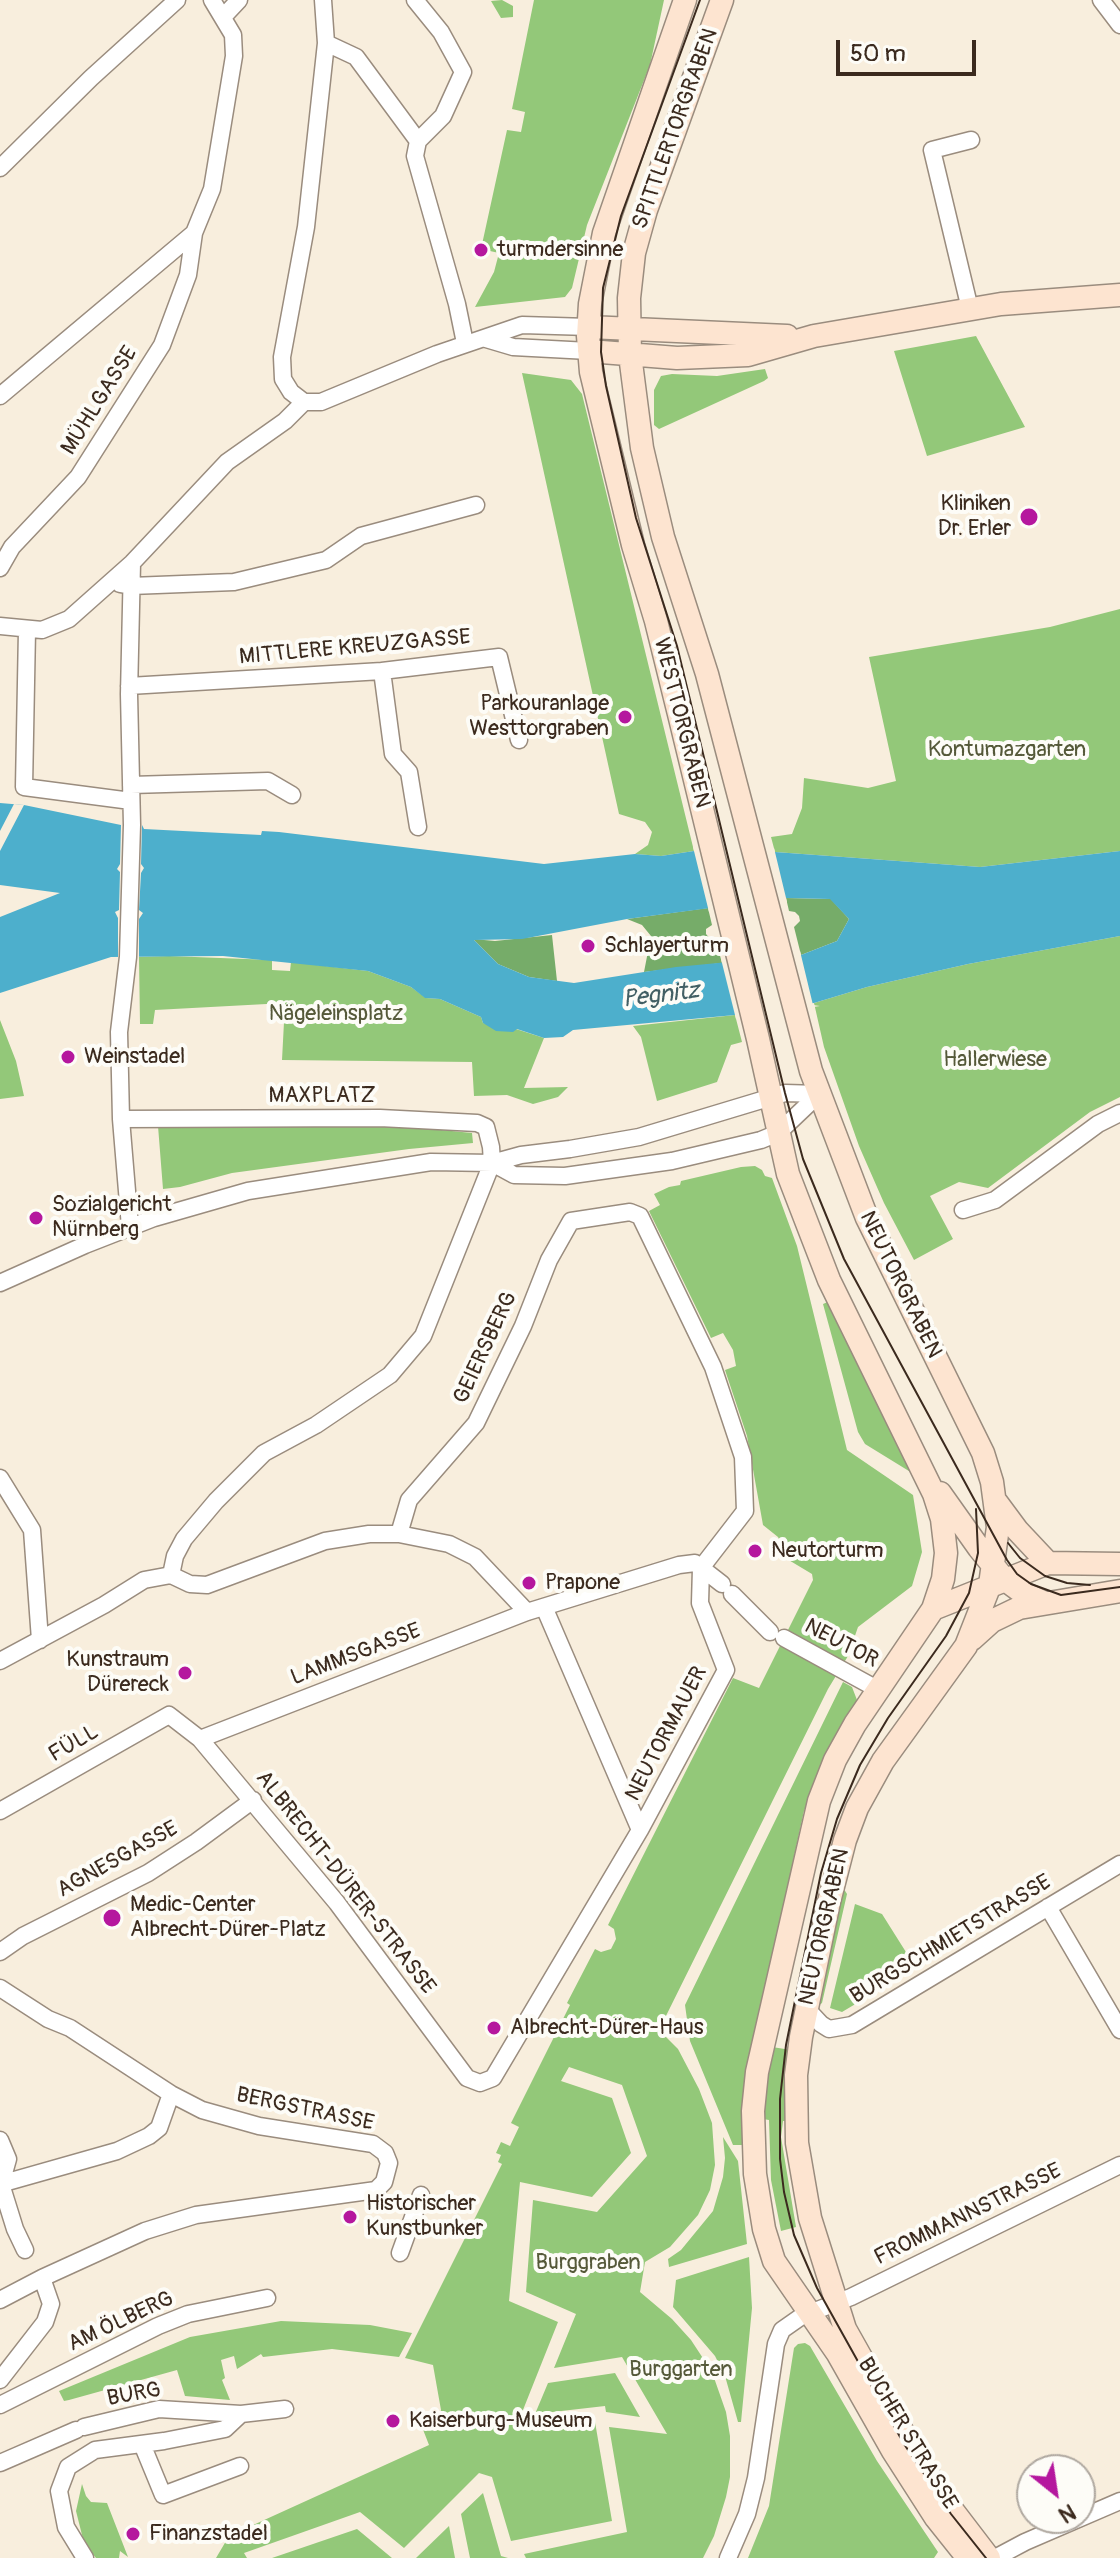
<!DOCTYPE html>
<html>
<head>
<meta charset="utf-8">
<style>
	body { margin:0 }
	#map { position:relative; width:1120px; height:2558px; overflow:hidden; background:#f8eedd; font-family:Pangolin,sans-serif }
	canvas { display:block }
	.north { position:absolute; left:1016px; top:2454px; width:80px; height:80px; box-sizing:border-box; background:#fdfcf7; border:2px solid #afa8a0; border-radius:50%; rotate:150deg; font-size:22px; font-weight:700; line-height:32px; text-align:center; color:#3b2a1e }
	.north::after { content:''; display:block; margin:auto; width:28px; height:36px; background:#b5179e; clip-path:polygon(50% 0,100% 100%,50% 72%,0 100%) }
	.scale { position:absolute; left:836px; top:40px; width:140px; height:36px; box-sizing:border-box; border:4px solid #3b2a1e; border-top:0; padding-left:10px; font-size:24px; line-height:28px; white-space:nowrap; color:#3b2a1e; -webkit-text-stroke:6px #fdfcf7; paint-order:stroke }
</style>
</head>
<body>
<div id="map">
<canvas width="1120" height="2558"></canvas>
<div class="north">N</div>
<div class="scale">50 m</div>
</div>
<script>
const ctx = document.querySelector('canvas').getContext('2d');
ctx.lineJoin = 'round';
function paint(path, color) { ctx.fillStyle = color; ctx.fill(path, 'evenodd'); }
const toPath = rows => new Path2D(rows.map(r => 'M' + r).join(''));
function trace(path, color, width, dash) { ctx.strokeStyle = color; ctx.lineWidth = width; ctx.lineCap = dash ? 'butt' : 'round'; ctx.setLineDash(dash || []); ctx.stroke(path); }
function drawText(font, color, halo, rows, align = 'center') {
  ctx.font = font + ' Pangolin,sans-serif'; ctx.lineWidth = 8; ctx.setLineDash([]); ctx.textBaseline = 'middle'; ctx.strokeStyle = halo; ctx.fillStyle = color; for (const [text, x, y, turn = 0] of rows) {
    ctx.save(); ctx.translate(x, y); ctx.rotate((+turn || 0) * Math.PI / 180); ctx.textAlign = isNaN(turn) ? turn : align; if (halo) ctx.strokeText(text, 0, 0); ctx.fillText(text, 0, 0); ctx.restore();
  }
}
paint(toPath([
	[502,0,513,6,513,17,501,18,491,1],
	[534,0,664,0,650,65,587,225,572,288,565,297,475,307,494,272,499,253,481,249,507,130,521,132,525,112,512,109],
	[976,336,1025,427,927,456,894,351],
	[765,369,768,378,764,381,659,429,654,425,654,390,661,376,672,374,717,376],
	[522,373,571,380,582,394,694,851,661,856,635,854,648,845,652,832,645,822,619,814],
	[1120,609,1120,851,980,867,775,852,771,837,792,834,802,808,804,778,868,788,896,781,869,657,1050,627],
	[1120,936,1120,1097,1090,1112,988,1188,959,1182,930,1196,953,1239,914,1260,884,1203,859,1146,824,1047,814,1003,867,987,968,964],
	[169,956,272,960,272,970,290,971,291,962,368,971,411,987,426,998,440,999,481,1017,483,1023,516,1029,544,1038,524,1088,568,1087,558,1097,533,1104,507,1095,474,1096,472,1062,282,1060,285,1003,155,1010,153,1024,140,1024,139,957],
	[735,1015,742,1042,731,1045,717,1082,657,1101,641,1037,633,1026],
	[0,1020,16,1061,24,1096,0,1099],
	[381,1124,472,1133,473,1143,409,1149,232,1173,180,1187,163,1189,158,1126],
	[755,1166,762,1170,765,1176,772,1178,797,1246,847,1450,913,1495,922,1552,912,1586,858,1627,848,1656,828,1689,659,2030,678,2049,699,2089,712,2123,715,2165,710,2190,698,2215,670,2247,645,2262,640,2292,672,2319,691,2340,712,2372,726,2412,730,2436,730,2477,726,2497,714,2536,703,2558,526,2558,524,2554,627,2532,609,2427,667,2434,622,2357,554,2368,576,2314,526,2292,533,2200,597,2212,647,2156,622,2085,569,2067,561,2081,612,2098,631,2153,592,2197,520,2182,509,2301,558,2322,519,2420,528,2430,595,2422,612,2521,511,2541,492,2477,479,2473,404,2548,360,2512,244,2553,247,2558,216,2558,229,2536,429,2445,422,2427,428,2419,438,2423,441,2410,433,2365,405,2358,502,2164,498,2162,501,2155,496,2153,501,2142,510,2146,519,2127,511,2123,570,2005,567,2003,595,1949,601,1952,611,1949,616,1939,614,1929,608,1925,733,1678,759,1688,813,1580,812,1574,782,1556,782,1545,778,1537,763,1525,747,1436,725,1370,736,1366,733,1350,723,1333,711,1338,649,1211,660,1205,654,1194,669,1187,680,1185,681,1181,741,1167],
	[830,1301,917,1476,865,1444,858,1432,823,1304],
	[843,1682,852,1687,857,1700,829,1749,804,1811,750,2059,744,2145,733,2145,690,2041,685,2005],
	[842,1886,847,1894,822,2003,818,2006],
	[855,1904,882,1914,916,1968,842,2012,830,2008],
	[772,2047,791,2050,787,2121,783,2121,781,2137,796,2227,781,2231,771,2180,769,2120,763,2119],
	[723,2137,738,2161,747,2244,669,2267,668,2259,681,2250,713,2211,723,2177,725,2158],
	[749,2257,752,2308,741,2422,738,2422,725,2376,715,2356,673,2307,676,2280],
	[281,2321,370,2325,412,2333,399,2357,332,2349,263,2357,261,2354,237,2369,234,2356,221,2360,225,2378,222,2380,230,2400,185,2396,177,2370,69,2400,64,2401,59,2391,190,2337],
	[805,2343,810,2346,877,2461,938,2552,934,2558,748,2558,769,2506,794,2348,798,2344],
	[615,2373,640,2417,606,2412,605,2406,535,2414,548,2383],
	[82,2484,86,2496,91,2502,107,2503,128,2557,120,2551,119,2558,96,2558,90,2551,83,2539,76,2511],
	[483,2493,501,2556,508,2558,470,2558,461,2514],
	[449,2526,455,2558,416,2558],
	[357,2529,392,2558,272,2558]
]), '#93c879');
paint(toPath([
	[786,898,831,899,849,919,837,941,801,955,794,927,800,921,799,916,795,912,789,911],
	[708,908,712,925,706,929,706,934,712,941,716,941,722,963,644,972,651,936,642,925,627,919],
	[552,935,557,981,529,977,498,964,473,939,495,941]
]), '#76ac69');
paint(toPath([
	[0,803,24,805,121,825,142,825,144,829,261,835,262,831,279,832,544,864,635,854,661,856,694,851,775,852,980,867,1120,851,1120,936,968,964,867,987,814,1003,735,1015,573,1030,563,1037,544,1038,517,1029,513,1032,496,1031,483,1023,481,1017,440,999,425,998,411,987,368,971,223,956,111,957,0,993,0,917,60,893,0,885],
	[786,898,830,899,849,919,837,941,801,955,676,967,574,983,529,977,498,964,474,940,522,939,627,919]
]), '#4dafcc');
paint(toPath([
	[14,804,24,805,0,851,0,831],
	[121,825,142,825,141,864,144,868,141,873,139,910,143,913,139,919,139,957,118,957,118,918,115,912,119,910,120,872,117,869,120,864],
	[693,847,774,848,787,902,709,912],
	[800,951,813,1005,820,1006,736,1019,721,959]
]), '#f8eedd');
const street = toPath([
	[323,0,326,43,306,227,282,357,283,379,291,392,304,402,321,402,437,354,522,325,589,327],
	[415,0,441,32,463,72,443,116,418,141,415,156,457,304,465,343],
	[1101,0,1120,25],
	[224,16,239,0],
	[326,43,356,57,418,141],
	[0,168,91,78,177,0],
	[970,309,932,150,971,140],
	[486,339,513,347,589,351],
	[0,396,194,233,212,189,234,56,233,35,212,0],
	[0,568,12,547,78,477,162,345,188,275,194,233],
	[120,584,131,586,234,582,326,560,361,536,476,505],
	[0,626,42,630,69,619,132,563,227,462,285,421,304,402],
	[27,630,24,787,131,801],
	[382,671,393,754,409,772,418,827],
	[129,686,382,671,499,657,519,740],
	[131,785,268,781,292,795],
	[121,1119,380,1118,477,1123,486,1127,491,1147,492,1163,423,1336,390,1375,316,1425,264,1453,216,1501,184,1539,175,1556,171,1575],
	[492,1163,514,1175,565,1176,672,1161,761,1140,778,1133,819,1094],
	[963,1210,995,1200,1098,1124,1120,1113],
	[130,1227,121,1119,119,1032,128,957,132,825,129,694,132,563],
	[0,1283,85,1245,154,1218,248,1191,431,1162,492,1163,521,1155,570,1149,639,1137,785,1093,819,1094],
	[0,1478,32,1530,40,1640],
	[732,1594,770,1632],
	[544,1607,640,1830],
	[784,1638,877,1689],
	[0,1661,104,1605,144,1580,171,1575,190,1584,207,1585,325,1541,369,1534,399,1534,449,1544,475,1557,527,1612],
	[200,1739,527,1612,679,1565,695,1563,722,1584],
	[0,1811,169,1715,200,1739,337,1903,467,2078,480,2083,493,2078,640,1830,726,1670,700,1603,701,1568,745,1511,743,1457,713,1367,640,1216,630,1212,571,1221,549,1260,523,1326,476,1423,409,1500,399,1534],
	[1048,1907,1120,2030],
	[0,1952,23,1936,148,1873,196,1842,253,1800],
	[0,1988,48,2019,70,2028,171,2094,202,2110,259,2126,373,2144,385,2153,389,2163,384,2182,376,2190,196,2215,145,2231,42,2278,0,2300],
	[806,2008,821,2024,829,2029,852,2025,1120,1864],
	[0,2140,8,2159,1,2184,15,2229,25,2250],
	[0,2184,117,2151,149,2136,159,2128,171,2094],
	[400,2253,421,2195],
	[0,2380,45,2322,51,2304,42,2278],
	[0,2405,158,2326,188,2314,267,2298],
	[84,2427,159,2409,241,2414,285,2409],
	[142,2444,163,2495,240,2466],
	[0,2463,76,2430],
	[85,2558,66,2527,59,2491,68,2467,95,2450,164,2441,225,2429,241,2414],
	[728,2558,747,2514,756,2478,776,2344,782,2330,802,2316,851,2297,1120,2165],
	[995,2558,1025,2542,1120,2501]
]);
const secondary = toPath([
	[685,0,604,233,590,304,588,336,591,372,633,545,656,621,679,714,758,1039,788,1174,829,1280,934,1494,942,1519,946,1553,943,1579,933,1609,855,1724,835,1760,819,1801,757,2072,753,2111,755,2174,764,2229,774,2261,838,2354,893,2451,936,2518,968,2558],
	[722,0,646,210,634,253,629,298,630,355,642,448,663,537,707,674,811,1071,867,1218,983,1453,992,1482,998,1527,990,1585,966,1646,883,1761,857,1808,845,1840,829,1902,801,2037,796,2075,797,2143,810,2218,845,2329,918,2459,950,2507,989,2558],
	[589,327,787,336],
	[589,351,677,358,748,355,814,336,1001,304,1120,295],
	[940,1493,979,1548,1004,1579,1023,1593,1043,1602],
	[997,1503,1017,1530,1048,1563],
	[933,1609,1048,1563,1120,1564],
	[972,1639,992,1621,1019,1608,1120,1591]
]);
trace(street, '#9a8c7e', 19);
trace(secondary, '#9a8c7e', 25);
trace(street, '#fff', 16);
trace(secondary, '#fde4d0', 22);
trace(toPath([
	[700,0,621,216,603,288,601,352,606,386,636,518,677,646,785,1093,803,1159,844,1259,1007,1560,1017,1574,1031,1584,1061,1595,1120,1587],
	[976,1509,978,1553,969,1593,946,1636,888,1718,860,1765,837,1819,821,1873,786,2045,780,2099,780,2159,784,2192,794,2235,817,2288,904,2444,951,2514,986,2558],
	[1008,1543,1020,1558,1045,1576,1067,1583,1090,1585]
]), '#3b2a1e', 2);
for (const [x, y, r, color] of [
	[481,250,8,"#b5179e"],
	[1029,517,10,"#b5179e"],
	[625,717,8,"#b5179e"],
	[588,946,8,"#b5179e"],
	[68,1057,8,"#b5179e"],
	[36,1218,8,"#b5179e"],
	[755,1551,8,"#b5179e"],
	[529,1583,8,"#b5179e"],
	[185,1673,8,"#b5179e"],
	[112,1918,10,"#b5179e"],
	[494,2028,8,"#b5179e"],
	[350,2217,8,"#b5179e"],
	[393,2421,8,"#b5179e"],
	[133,2534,8,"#b5179e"]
]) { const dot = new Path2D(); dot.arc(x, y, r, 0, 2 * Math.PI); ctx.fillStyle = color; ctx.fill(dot); trace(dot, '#fdfcf7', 3); }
drawText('22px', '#3b2a1e', '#fdfcf7', [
	["SPITTLERTORGRABEN",676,129,-70],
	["MÜHLGASSE",100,401,-58],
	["MITTLERE KREUZGASSE",355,648,-5],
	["WESTTORGRABEN",681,723,76],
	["MAXPLATZ",322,1096],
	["NEUTORGRABEN",900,1285,64],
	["GEIERSBERG",486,1348,-65],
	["NEUTOR",841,1644,28],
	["LAMMSGASSE",356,1655,-21],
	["NEUTORMAUER",667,1734,-62],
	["FÜLL",74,1744,-30],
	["AGNESGASSE",118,1860,-29],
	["ALBRECHT-DÜRER-STRASSE",345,1883,52],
	["NEUTORGRABEN",825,1927,-77],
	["BURGSCHMIETSTRASSE",951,1940,-31],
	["BERGSTRASSE",305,2110,12],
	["FROMMANNSTRASSE",968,2215,-26],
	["AM ÖLBERG",121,2322,-25],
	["BURG",134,2395,-10],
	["BUCHER STRASSE",907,2434,59]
]);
drawText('22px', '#3b2a1e', '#fdfcf7', [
	["turmdersinne",497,250],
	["Kliniken",1011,504,"right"],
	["Dr. Erler",1011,529,"right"],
	["Parkouranlage",609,704,"right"],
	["Westtorgraben",609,729,"right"],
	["Schlayerturm",604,946],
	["Weinstadel",84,1057],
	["Sozialgericht",52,1205],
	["Nürnberg",52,1230],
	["Neutorturm",771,1551],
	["Prapone",545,1583],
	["Kunstraum",169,1660,"right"],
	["Dürereck",169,1685,"right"],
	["Medic-Center",130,1905],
	["Albrecht-Dürer-Platz",130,1930],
	["Albrecht-Dürer-Haus",510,2028],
	["Historischer",366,2204],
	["Kunstbunker",366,2229],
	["Kaiserburg-Museum",409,2421],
	["Finanzstadel",149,2534]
], 'left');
drawText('22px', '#555939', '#fdfcf7', [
	["Kontumazgarten",1007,750],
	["Nägeleinsplatz",336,1014],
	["Hallerwiese",995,1060],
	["Burggraben",588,2263],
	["Burggarten",681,2370]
]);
drawText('italic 24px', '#425f64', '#fdfcf7', [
	["Pegnitz",661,996,-7]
]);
</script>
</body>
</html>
